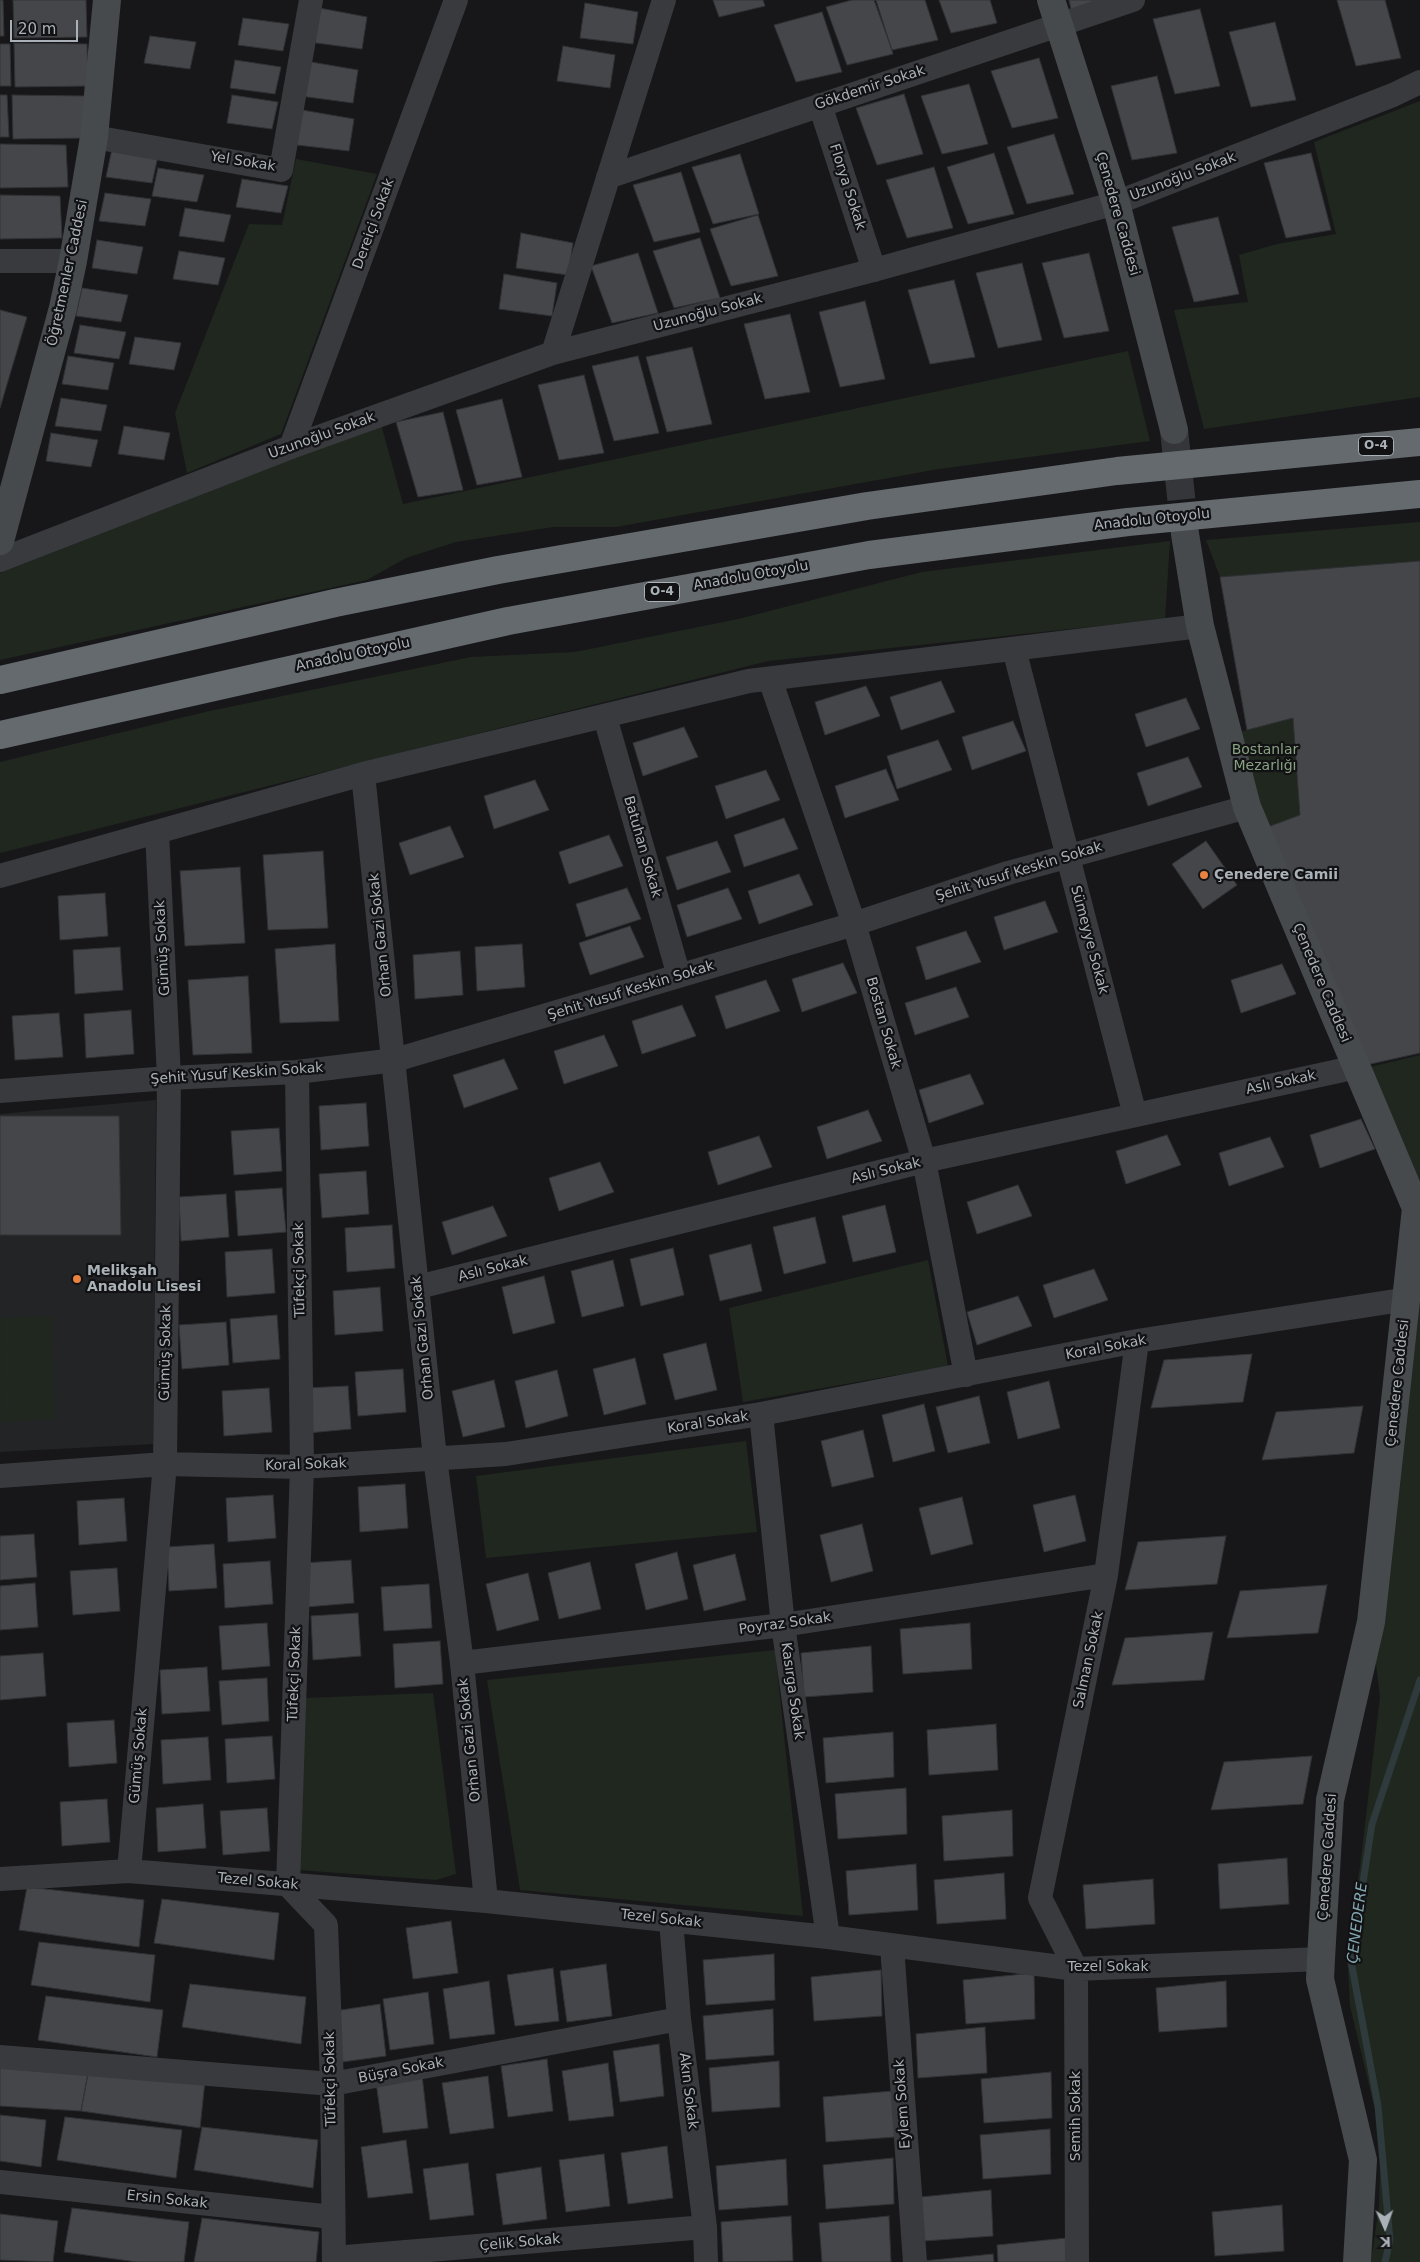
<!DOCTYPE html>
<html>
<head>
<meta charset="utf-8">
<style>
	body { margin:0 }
	#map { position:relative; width:1420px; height:2262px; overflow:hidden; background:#171719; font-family:"DejaVu Sans",sans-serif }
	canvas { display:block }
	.north { position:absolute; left:1360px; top:2202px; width:50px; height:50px; -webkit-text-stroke:4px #121214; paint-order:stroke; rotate:178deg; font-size:14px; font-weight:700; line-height:20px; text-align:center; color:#aab2b8 }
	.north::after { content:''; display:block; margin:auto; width:18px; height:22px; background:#aab2b8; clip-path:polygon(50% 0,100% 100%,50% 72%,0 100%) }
	.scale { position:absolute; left:10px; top:20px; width:68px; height:22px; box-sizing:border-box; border:2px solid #aab2b8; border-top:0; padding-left:6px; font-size:15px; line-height:18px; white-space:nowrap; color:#aab2b8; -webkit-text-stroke:4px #121214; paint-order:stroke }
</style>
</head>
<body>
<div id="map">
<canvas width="1420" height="2262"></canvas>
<div class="north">K</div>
<div class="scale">20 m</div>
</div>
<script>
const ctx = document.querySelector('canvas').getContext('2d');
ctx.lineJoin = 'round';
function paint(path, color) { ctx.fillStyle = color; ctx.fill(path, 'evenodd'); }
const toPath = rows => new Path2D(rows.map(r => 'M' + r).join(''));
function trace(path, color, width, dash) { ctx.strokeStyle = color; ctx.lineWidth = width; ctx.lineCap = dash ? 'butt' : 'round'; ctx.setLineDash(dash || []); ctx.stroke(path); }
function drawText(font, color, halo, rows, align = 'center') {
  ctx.font = font + ' "DejaVu Sans",sans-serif'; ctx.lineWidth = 4.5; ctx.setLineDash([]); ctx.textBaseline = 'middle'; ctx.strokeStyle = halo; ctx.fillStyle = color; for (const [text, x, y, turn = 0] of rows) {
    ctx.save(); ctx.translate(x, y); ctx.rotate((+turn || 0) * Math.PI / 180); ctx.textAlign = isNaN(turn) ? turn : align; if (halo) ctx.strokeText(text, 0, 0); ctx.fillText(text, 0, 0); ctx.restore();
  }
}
paint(toPath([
	[156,1100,153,1444,0,1452,0,1114]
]), '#232426');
paint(toPath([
	[1420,101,1420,397,1204,429,1174,310,1248,302,1239,255,1277,244,1336,234,1314,142],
	[296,159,377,174,281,434,187,473,175,413,249,224,282,225],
	[1128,351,1150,441,939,469,616,527,553,527,456,542,406,558,367,580,0,660,0,573,381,424,403,504],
	[1420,522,1420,561,1220,577,1206,540],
	[1170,541,1165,619,768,661,0,853,0,762,205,712,471,657,575,652,738,619,922,572],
	[1293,718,1300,815,1257,831,1228,735],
	[1420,1055,1420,2262,1371,2262,1379,2206,1381,2135,1350,2006,1347,1950,1360,1867,1380,1697,1371,1622,1416,1208,1358,1070],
	[928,1260,948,1366,743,1402,729,1308],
	[51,1316,54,1419,1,1422,0,1318],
	[746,1441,757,1532,486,1558,476,1476],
	[775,1650,803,1916,520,1890,487,1680],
	[433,1693,456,1874,436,1880,297,1870,306,1698]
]), '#20271f');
trace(toPath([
	[1385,2262,1390,2240,1378,2106,1351,1961,1372,1824,1420,1680]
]), '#2e3a3c', 7);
const building = toPath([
	[0,0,3,0,4,36,0,36,0,0],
	[13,0,86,0,87,37,14,38,13,0],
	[713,0,763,0,765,6,719,17,713,0],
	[852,0,876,0,893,54,847,65,826,7,852,0],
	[874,0,925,0,938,40,892,50,874,0],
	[939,0,990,0,997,23,951,33,939,0],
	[1069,0,1116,0,1071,9,1069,0],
	[1337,0,1385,0,1401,58,1356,66,1337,0],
	[585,3,638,12,633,44,580,38,585,3],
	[314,7,367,17,362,49,309,42,314,7],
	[1200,9,1220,86,1175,94,1153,19,1200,9],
	[822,12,842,72,796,82,774,25,822,12],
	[243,18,289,24,283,51,238,45,243,18],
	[1275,22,1296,100,1251,107,1229,32,1275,22],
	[150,36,196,42,190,69,144,63,150,36],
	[14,43,87,44,88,86,15,87,14,43],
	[0,44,10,44,11,86,0,86,0,44],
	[563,46,615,55,610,88,557,81,563,46],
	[1039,58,1058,118,1012,128,991,71,1039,58],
	[235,60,281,67,275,94,230,88,235,60],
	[305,61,358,70,353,103,300,96,305,61],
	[1157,76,1177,153,1132,160,1111,86,1157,76],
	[969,84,988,144,942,154,921,96,969,84],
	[904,94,923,154,877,165,856,108,904,94],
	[0,95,7,95,9,137,0,137,0,95],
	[12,95,85,96,87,138,13,139,12,95],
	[232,95,278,102,272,129,227,123,232,95],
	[302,110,354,119,349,151,297,145,302,110],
	[1054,134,1074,194,1027,204,1007,147,1054,134],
	[0,144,66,145,68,187,0,188,0,144],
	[112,149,158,156,152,183,106,177,112,149],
	[994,153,1014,214,968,224,947,167,994,153],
	[1311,153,1331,230,1286,238,1264,163,1311,153],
	[740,154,759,214,713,224,692,167,740,154],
	[934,167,953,228,907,238,886,180,934,167],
	[158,168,204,175,197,202,152,196,158,168],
	[681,172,700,232,654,242,633,185,681,172],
	[242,179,288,186,281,213,236,207,242,179],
	[105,193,151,199,145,226,99,221,105,193],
	[0,195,60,196,62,238,0,239,0,195],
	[185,208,231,215,224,242,179,236,185,208],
	[758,215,778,276,731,286,710,229,758,215],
	[1218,217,1239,294,1194,302,1172,227,1218,217],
	[521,233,573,243,568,275,516,268,521,233],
	[700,238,720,298,674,308,653,251,700,238],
	[97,240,143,247,137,274,92,268,97,240],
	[179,251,225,258,218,285,173,279,179,251],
	[638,253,658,313,612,323,591,266,638,253],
	[1089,253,1109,331,1064,338,1042,263,1089,253],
	[1022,263,1042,340,998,348,976,273,1022,263],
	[504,274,557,283,552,316,499,309,504,274],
	[954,280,975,357,930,364,908,290,954,280],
	[82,288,128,295,121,322,76,316,82,288],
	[865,301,885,379,840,387,819,312,865,301],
	[0,310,27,317,0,408,0,310],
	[790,314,810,392,765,399,744,324,790,314],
	[80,325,126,332,119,359,74,353,80,325],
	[135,337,181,343,174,370,129,364,135,337],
	[692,347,712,424,667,432,646,357,692,347],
	[68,356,114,363,108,390,62,384,68,356],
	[638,356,659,433,614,441,592,366,638,356],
	[584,375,604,453,559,460,538,385,584,375],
	[61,398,107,405,101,431,55,426,61,398],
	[502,399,522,477,477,485,456,410,502,399],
	[443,412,463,490,418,497,396,422,443,412],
	[124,426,170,433,164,460,118,454,124,426],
	[51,433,98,440,91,467,46,461,51,433],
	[1420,561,1420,1053,1357,1067,1257,831,1300,815,1293,718,1247,730,1220,577,1420,561],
	[941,681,955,712,901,730,890,697,941,681],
	[866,686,880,716,825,735,815,702,866,686],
	[1186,698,1200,729,1146,747,1135,714,1186,698],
	[1013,721,1026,751,972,770,962,737,1013,721],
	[684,727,698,757,643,776,633,743,684,727],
	[938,740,952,770,897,789,887,756,938,740],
	[1188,757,1202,787,1148,806,1137,773,1188,757],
	[886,769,899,800,845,818,835,786,886,769],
	[766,770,780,800,726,819,715,786,766,770],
	[535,780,549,810,494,829,484,796,535,780],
	[784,818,798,849,744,867,734,835,784,818],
	[450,826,464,857,410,875,399,843,450,826],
	[609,835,623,866,569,884,559,852,609,835],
	[717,841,731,872,677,890,666,857,717,841],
	[1206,841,1237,885,1203,909,1172,864,1206,841],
	[323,851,328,928,268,930,263,855,323,851],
	[240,867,245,943,185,946,180,871,240,867],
	[799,874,813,905,759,924,748,891,799,874],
	[627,888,641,919,586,937,576,904,627,888],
	[728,888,742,919,687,937,677,905,728,888],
	[105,893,108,936,60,940,58,896,105,893],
	[1045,901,1058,932,1004,950,994,917,1045,901],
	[630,926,644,957,590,975,579,943,630,926],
	[966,931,981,962,926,980,916,947,966,931],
	[335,944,339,1021,280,1023,275,949,335,944],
	[522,944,525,987,477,991,475,947,522,944],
	[120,947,123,990,75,994,73,950,120,947],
	[460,951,463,995,415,999,413,955,460,951],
	[843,963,857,993,802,1012,792,979,843,963],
	[1282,964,1296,994,1241,1013,1231,980,1282,964],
	[248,976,252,1053,193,1055,188,980,248,976],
	[766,980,780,1011,726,1029,715,996,766,980],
	[956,987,969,1017,915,1035,905,1003,956,987],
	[682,1005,696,1036,642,1054,632,1021,682,1005],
	[131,1010,134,1054,86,1058,84,1014,131,1010],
	[59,1013,63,1057,15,1060,12,1016,59,1013],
	[604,1035,618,1066,564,1084,554,1051,604,1035],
	[504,1059,518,1089,464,1108,453,1075,504,1059],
	[970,1074,984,1104,929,1123,919,1090,970,1074],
	[366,1103,369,1146,321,1150,319,1106,366,1103],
	[868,1110,882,1141,827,1159,817,1127,868,1110],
	[0,1116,119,1116,121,1235,0,1235,0,1116],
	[1361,1119,1375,1149,1320,1168,1310,1135,1361,1119],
	[279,1128,282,1171,234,1175,231,1131,279,1128],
	[1167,1135,1181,1165,1126,1184,1116,1151,1167,1135],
	[759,1136,772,1167,718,1185,708,1152,759,1136],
	[1270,1137,1284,1167,1229,1186,1219,1153,1270,1137],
	[600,1162,614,1192,559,1211,549,1178,600,1162],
	[366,1171,369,1214,322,1218,319,1174,366,1171],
	[1018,1185,1032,1216,977,1234,967,1202,1018,1185],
	[282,1188,286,1232,238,1236,235,1191,282,1188],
	[226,1194,229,1237,181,1241,179,1197,226,1194],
	[885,1205,896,1252,853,1262,842,1216,885,1205],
	[493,1206,507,1236,452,1255,442,1222,493,1206],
	[815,1217,826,1263,784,1274,773,1227,815,1217],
	[392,1225,395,1268,347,1272,345,1228,392,1225],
	[751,1244,762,1291,720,1301,709,1255,751,1244],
	[673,1248,684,1295,641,1306,630,1259,673,1248],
	[272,1249,275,1293,227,1297,225,1252,272,1249],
	[613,1260,624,1306,582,1317,571,1271,613,1260],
	[1094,1269,1108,1300,1054,1318,1043,1285,1094,1269],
	[544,1276,555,1323,513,1334,502,1287,544,1276],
	[380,1287,383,1331,335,1335,333,1291,380,1287],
	[1018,1296,1032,1326,977,1345,967,1312,1018,1296],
	[277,1315,280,1359,233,1363,230,1319,277,1315],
	[226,1322,229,1365,182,1369,179,1325,226,1322],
	[706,1343,717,1390,675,1400,663,1354,706,1343],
	[1252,1354,1243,1402,1151,1408,1164,1360,1252,1354],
	[635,1358,646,1404,604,1415,593,1369,635,1358],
	[403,1369,406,1412,358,1416,355,1372,403,1369],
	[557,1370,568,1416,526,1428,515,1381,557,1370],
	[494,1380,505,1427,463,1437,452,1391,494,1380],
	[1049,1381,1060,1428,1018,1439,1007,1392,1049,1381],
	[348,1386,351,1429,308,1433,305,1388,348,1386],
	[269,1388,272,1432,224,1436,222,1391,269,1388],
	[979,1396,990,1443,948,1453,936,1407,979,1396],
	[924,1404,935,1451,893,1462,882,1415,924,1404],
	[1363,1406,1354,1453,1262,1460,1276,1412,1363,1406],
	[863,1430,874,1477,832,1487,821,1441,863,1430],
	[405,1484,408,1528,360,1532,358,1487,405,1484],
	[273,1495,276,1538,228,1542,226,1498,273,1495],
	[1075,1495,1086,1541,1044,1552,1033,1505,1075,1495],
	[962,1497,973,1544,931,1555,919,1508,962,1497],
	[124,1498,127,1541,79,1545,77,1501,124,1498],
	[862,1524,873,1571,831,1582,820,1535,862,1524],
	[34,1534,37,1577,0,1580,0,1536,34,1534],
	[1226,1536,1217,1584,1125,1590,1138,1542,1226,1536],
	[214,1544,217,1588,169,1591,167,1547,214,1544],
	[677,1552,688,1599,646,1610,635,1564,677,1552],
	[735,1554,746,1600,704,1611,693,1565,735,1554],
	[351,1560,354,1603,306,1607,303,1563,351,1560],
	[270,1561,273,1604,225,1608,223,1564,270,1561],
	[590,1562,601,1609,559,1619,548,1573,590,1562],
	[117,1568,120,1611,73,1615,70,1571,117,1568],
	[528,1573,539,1620,497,1631,486,1584,528,1573],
	[35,1583,38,1627,0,1630,0,1586,35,1583],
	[429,1584,432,1628,384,1631,381,1587,429,1584],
	[1327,1585,1318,1633,1227,1638,1240,1591,1327,1585],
	[358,1613,361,1656,313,1660,311,1616,358,1613],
	[267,1623,270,1666,222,1670,219,1626,267,1623],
	[970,1623,972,1669,903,1674,900,1629,970,1623],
	[1213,1632,1204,1680,1112,1685,1125,1638,1213,1632],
	[440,1641,443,1684,395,1688,393,1644,440,1641],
	[871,1646,873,1692,804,1697,801,1653,871,1646],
	[43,1653,46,1696,0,1700,0,1656,43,1653],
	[207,1667,210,1711,162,1714,160,1670,207,1667],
	[267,1678,269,1721,222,1725,219,1681,267,1678],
	[114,1720,117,1763,69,1767,67,1723,114,1720],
	[996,1724,998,1770,929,1775,927,1730,996,1724],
	[893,1732,894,1777,826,1783,823,1738,893,1732],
	[272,1736,275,1779,227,1783,225,1739,272,1736],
	[208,1737,211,1780,163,1784,161,1740,208,1737],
	[1312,1756,1303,1804,1211,1810,1224,1762,1312,1756],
	[906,1788,907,1834,838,1839,835,1794,906,1788],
	[107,1799,110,1842,62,1846,60,1802,107,1799],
	[203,1804,206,1848,158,1852,156,1808,203,1804],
	[267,1808,270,1851,223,1855,220,1811,267,1808],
	[1012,1810,1013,1856,944,1861,942,1816,1012,1810],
	[1287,1858,1289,1904,1220,1909,1218,1864,1287,1858],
	[916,1864,918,1910,849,1915,846,1871,916,1864],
	[1004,1873,1006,1919,937,1924,934,1880,1004,1873],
	[1153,1879,1155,1924,1086,1929,1083,1885,1153,1879],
	[27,1887,144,1900,139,1947,19,1930,27,1887],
	[162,1899,279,1913,274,1960,154,1943,162,1899],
	[451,1921,458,1973,413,1979,406,1928,451,1921],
	[39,1942,155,1955,150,2002,31,1985,39,1942],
	[774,1954,775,2000,706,2005,703,1960,774,1954],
	[606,1964,612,2016,567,2022,560,1971,606,1964],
	[553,1968,559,2021,515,2026,507,1975,553,1968],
	[881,1970,882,2016,814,2021,811,1977,881,1970],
	[1034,1973,1035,2019,966,2024,963,1980,1034,1973],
	[489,1981,495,2034,450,2039,443,1989,489,1981],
	[1226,1981,1227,2027,1159,2032,1156,1988,1226,1981],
	[190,1984,306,1997,301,2044,182,2027,190,1984],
	[428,1992,434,2044,390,2050,383,1999,428,1992],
	[46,1996,163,2010,157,2057,38,2040,46,1996],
	[380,2004,386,2056,342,2062,335,2011,380,2004],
	[773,2009,774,2055,706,2060,703,2016,773,2009],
	[985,2027,987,2073,918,2078,916,2034,985,2027],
	[659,2044,664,2096,620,2102,613,2051,659,2044],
	[547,2059,553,2111,508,2117,501,2066,547,2059],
	[779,2061,780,2107,712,2112,709,2068,779,2061],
	[0,2062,89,2068,81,2111,0,2106,0,2062],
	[608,2063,614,2116,569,2121,562,2071,608,2063],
	[89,2068,205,2081,200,2128,81,2111,89,2068],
	[1051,2072,1052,2118,984,2123,981,2079,1051,2072],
	[422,2075,428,2128,383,2133,376,2082,422,2075],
	[488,2076,494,2128,450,2134,442,2083,488,2076],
	[893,2091,895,2137,826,2142,823,2097,893,2091],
	[0,2115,46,2120,41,2167,0,2161,0,2115],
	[65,2117,182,2130,176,2178,57,2160,65,2117],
	[202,2127,318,2140,313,2188,194,2170,202,2127],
	[1050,2129,1051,2174,983,2179,980,2135,1050,2129],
	[406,2140,413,2193,368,2198,361,2147,406,2140],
	[667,2146,673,2198,628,2204,621,2153,667,2146],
	[604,2154,610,2206,566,2212,559,2160,604,2154],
	[893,2158,894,2204,826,2209,823,2165,893,2158],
	[786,2159,788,2205,719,2210,716,2166,786,2159],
	[468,2163,474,2215,430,2220,423,2169,468,2163],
	[541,2167,547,2219,503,2225,496,2174,541,2167],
	[991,2190,993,2236,924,2241,921,2197,991,2190],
	[1282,2205,1284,2251,1215,2256,1212,2212,1282,2205],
	[72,2208,189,2222,184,2262,137,2262,64,2252,72,2208],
	[0,2214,58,2221,53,2262,0,2260,0,2214],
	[791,2216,793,2261,723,2262,721,2222,791,2216],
	[889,2216,891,2262,822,2262,819,2223,889,2216],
	[202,2218,319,2232,316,2262,194,2262,202,2218],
	[1067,2238,1068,2262,998,2262,997,2245,1067,2238],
	[993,2254,994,2262,924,2262,923,2261,993,2254]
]);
paint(building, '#444649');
trace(building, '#313235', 1);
trace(toPath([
	[1174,430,1185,534]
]), '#343639', 28, [28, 14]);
trace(toPath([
	[820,105,874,270],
	[94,137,281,170,311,0],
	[608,177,1133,0],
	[0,261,73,261],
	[553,353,664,0],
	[291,447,456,0],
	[0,560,291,447,553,353,874,270,1116,203,1393,95,1420,82],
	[1014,649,1135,1115],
	[770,679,854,924,924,1161,966,1375],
	[605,717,679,976],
	[363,774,435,1458,462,1663,486,1901],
	[0,876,363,774,749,681,1200,626],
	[297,1072,302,1467,288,1885,326,1925,332,2084,334,2262],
	[0,1091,169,1078,297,1072,395,1060,854,924,1008,873,1247,807],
	[418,1287,924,1161,1357,1067],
	[761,1414,783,1625,828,1937],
	[0,1476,165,1464,302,1467,506,1454,761,1414,1137,1341,1408,1299],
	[462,1663,783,1625,1106,1575],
	[129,1871,165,1464,169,1078,157,832],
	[0,1879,129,1871,486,1901,828,1937,1076,1969,1321,1959],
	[671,1920,679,2019,705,2227,706,2262],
	[892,1946,915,2262],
	[0,2057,332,2084,679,2019],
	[0,2182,333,2217],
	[334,2258,705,2227],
	[1077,2262,1076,1969,1040,1898,1106,1575,1137,1341]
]), '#383a3e', 24);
trace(toPath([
	[1051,0,1116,203,1174,430],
	[1185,534,1200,626,1247,807,1416,1208,1371,1622,1330,1800,1321,1959,1320,1979,1363,2160,1357,2262],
	[0,541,63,308,73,261,94,137,107,0]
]), '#464a4d', 28);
trace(toPath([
	[0,680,335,603,498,570,867,506,1117,471,1420,442],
	[0,735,508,621,869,555,1128,522,1420,494]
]), '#646a6e', 28);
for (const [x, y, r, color] of [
	[1204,875,5,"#e78241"],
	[77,1279,5,"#e78241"]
]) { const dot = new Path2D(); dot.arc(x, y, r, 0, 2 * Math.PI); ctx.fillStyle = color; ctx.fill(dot); trace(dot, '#121214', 2); }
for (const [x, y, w] of [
	[1376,446,35],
	[662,592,35]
]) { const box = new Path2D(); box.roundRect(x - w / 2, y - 9.5, w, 19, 4); ctx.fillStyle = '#121214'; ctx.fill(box); trace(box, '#aab2b8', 1); }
drawText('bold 12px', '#aab2b8', null, [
	["O-4",1376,446],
	["O-4",662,592]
]);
drawText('14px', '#aab2b8', '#121214', [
	["Gökdemir Sokak",870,88,-18],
	["Yel Sokak",243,162,9],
	["Uzunoğlu Sokak",1183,177,-21],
	["Florya Sokak",847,187,72],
	["Çenedere Caddesi",1117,214,74],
	["Dereiçi Sokak",374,224,-70],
	["Öğretmenler Caddesi",68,273,-78],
	["Uzunoğlu Sokak",708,313,-15],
	["Uzunoğlu Sokak",322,436,-20],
	["Anadolu Otoyolu",1152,520,-6],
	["Anadolu Otoyolu",751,576,-10],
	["Anadolu Otoyolu",353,655,-12],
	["Batuhan Sokak",642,847,74],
	["Şehit Yusuf Keskin Sokak",1019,872,-17],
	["Orhan Gazi Sokak",381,935,-96],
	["Sümeyye Sokak",1089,940,75],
	["Gümüş Sokak",163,948,-93],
	["Çenedere Caddesi",1321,983,67],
	["Şehit Yusuf Keskin Sokak",631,991,-17],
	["Bostan Sokak",883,1023,74],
	["Şehit Yusuf Keskin Sokak",237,1074,-4],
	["Aslı Sokak",1281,1083,-12],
	["Aslı Sokak",886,1171,-14],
	["Aslı Sokak",493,1269,-14],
	["Tüfekçi Sokak",300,1270,-91],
	["Orhan Gazi Sokak",423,1338,-96],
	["Koral Sokak",1106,1348,-11],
	["Gümüş Sokak",166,1353,-89],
	["Çenedere Caddesi",1398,1383,-84],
	["Koral Sokak",708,1423,-9],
	["Koral Sokak",306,1465,-2],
	["Poyraz Sokak",785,1624,-8],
	["Salman Sokak",1089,1660,-78],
	["Tüfekçi Sokak",295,1674,-88],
	["Kasırga Sokak",792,1691,82],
	["Orhan Gazi Sokak",470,1740,-96],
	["Gümüş Sokak",139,1756,-85],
	["Çenedere Caddesi",1328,1857,-86],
	["Tezel Sokak",258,1882,5],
	["Tezel Sokak",661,1919,6],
	["Tezel Sokak",1108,1967],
	["Büşra Sokak",401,2071,-11],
	["Tüfekçi Sokak",331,2079,-91],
	["Akın Sokak",688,2091,83],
	["Eylem Sokak",903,2104,-94],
	["Semih Sokak",1076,2116,-90],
	["Ersin Sokak",167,2200,6],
	["Çelik Sokak",520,2243,-5]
]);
drawText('14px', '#89a282', '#121214', [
	["Bostanlar",1265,750],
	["Mezarlığı",1265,766]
]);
drawText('bold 14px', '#aab2b8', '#121214', [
	["Çenedere Camii",1214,875],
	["Melikşah",87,1271],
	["Anadolu Lisesi",87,1287]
], 'left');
drawText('italic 15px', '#83a8b1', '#121214', [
	["ÇENEDERE",1358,1923,-83]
]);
</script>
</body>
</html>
